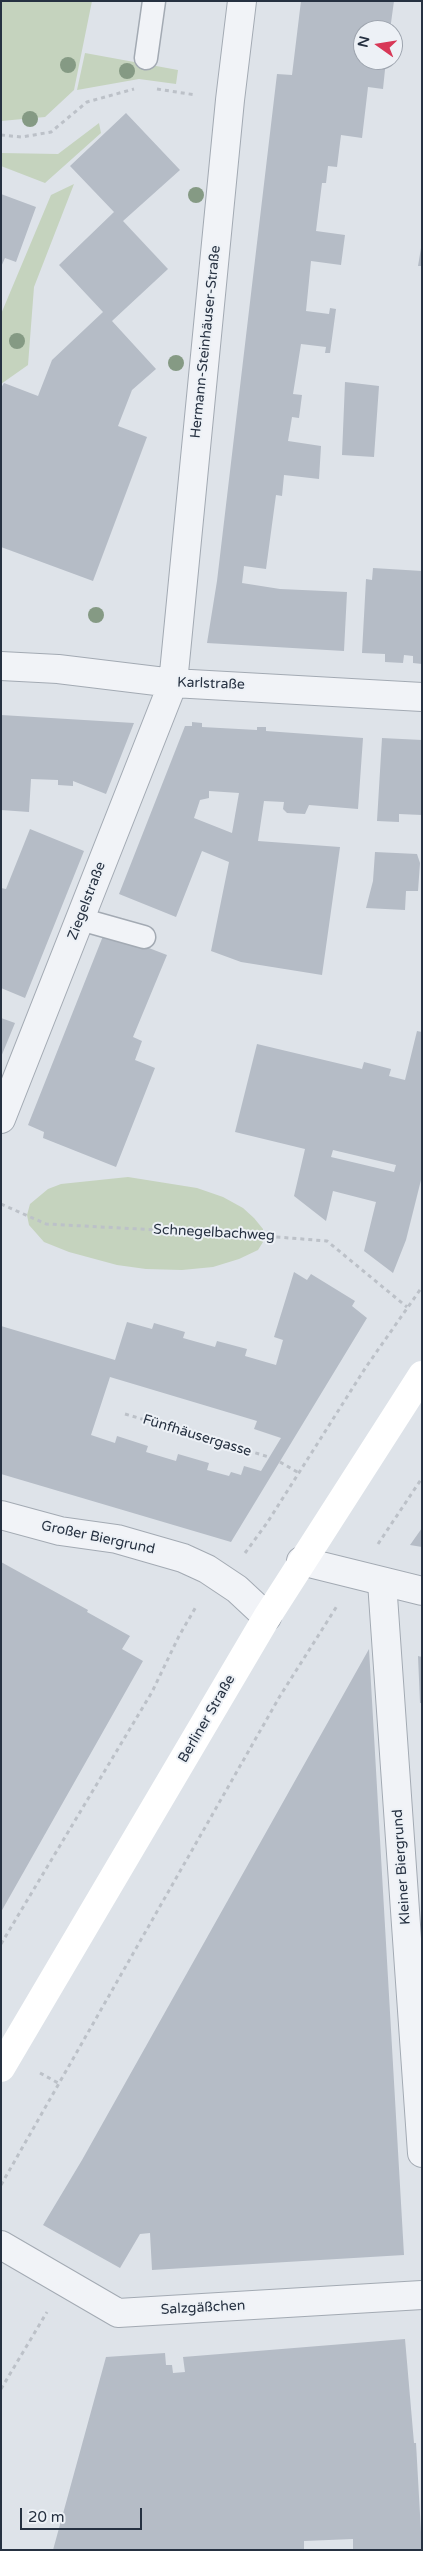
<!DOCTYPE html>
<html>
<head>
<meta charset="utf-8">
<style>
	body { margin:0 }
	#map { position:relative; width:423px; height:2551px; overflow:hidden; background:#dee3e9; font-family:"Varela Round",sans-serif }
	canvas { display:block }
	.frame { position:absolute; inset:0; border:2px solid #263141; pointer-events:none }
	.north { position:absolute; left:353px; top:20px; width:50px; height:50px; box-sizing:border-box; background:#edf1f6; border:1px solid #9da4ae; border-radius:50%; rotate:283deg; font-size:14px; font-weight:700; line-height:20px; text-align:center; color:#263141 }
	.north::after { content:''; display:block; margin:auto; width:18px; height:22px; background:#d83857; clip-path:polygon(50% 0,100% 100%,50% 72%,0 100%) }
	.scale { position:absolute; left:20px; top:2508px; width:122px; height:22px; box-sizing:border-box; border:2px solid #263141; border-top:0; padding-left:6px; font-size:15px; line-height:18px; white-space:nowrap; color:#263141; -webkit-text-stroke:4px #edf1f6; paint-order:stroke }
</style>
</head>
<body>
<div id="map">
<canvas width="423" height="2551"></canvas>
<div class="frame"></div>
<div class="north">N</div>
<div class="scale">20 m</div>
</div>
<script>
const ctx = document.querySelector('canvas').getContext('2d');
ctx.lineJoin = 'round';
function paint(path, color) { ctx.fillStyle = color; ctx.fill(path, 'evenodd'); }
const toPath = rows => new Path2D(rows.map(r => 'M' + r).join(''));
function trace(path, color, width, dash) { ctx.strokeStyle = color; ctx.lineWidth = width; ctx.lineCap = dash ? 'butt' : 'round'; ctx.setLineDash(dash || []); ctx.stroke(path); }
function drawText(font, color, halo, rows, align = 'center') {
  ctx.font = font + ' "Varela Round",sans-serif'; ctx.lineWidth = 4; ctx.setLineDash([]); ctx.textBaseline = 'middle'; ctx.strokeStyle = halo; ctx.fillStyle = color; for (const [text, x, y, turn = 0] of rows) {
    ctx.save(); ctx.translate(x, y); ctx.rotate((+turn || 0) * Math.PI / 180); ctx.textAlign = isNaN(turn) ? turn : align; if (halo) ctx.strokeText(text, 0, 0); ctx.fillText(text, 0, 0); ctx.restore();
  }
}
paint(toPath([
	[1,1,92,1,74,90,45,117,1,121],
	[85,53,178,70,176,84,139,79,77,90],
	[99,123,101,133,45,183,1,166,1,153,58,154],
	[74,184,34,287,28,365,1,384,1,314,51,195],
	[128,1177,197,1188,223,1197,243,1208,254,1218,263,1229,263,1242,258,1250,239,1259,213,1267,182,1270,146,1269,117,1265,69,1252,44,1242,29,1225,27,1215,30,1204,48,1189,61,1184]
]), '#c5d3be');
paint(toPath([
	[301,1,394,1,390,30,363,30,363,60,386,60,383,89,368,87,362,138,341,135,337,167,328,166,326,183,322,183,316,231,345,235,341,265,311,261,306,311,329,314,330,308,336,309,330,353,325,353,326,347,301,344,293,394,302,395,299,418,292,417,288,441,321,446,319,479,284,475,282,496,276,495,266,569,244,566,242,583,280,589,347,592,344,651,207,643,217,581,277,74,292,75],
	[126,113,180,170,123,221,168,269,112,321,156,369,132,390,118,426,147,437,93,581,1,547,1,388,4,383,38,396,52,360,103,312,59,265,114,212,70,166],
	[1,194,36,207,16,262,5,258,1,267],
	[421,248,422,248,422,266,418,266],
	[345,382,379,386,374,457,342,455],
	[373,568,422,571,422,664,413,663,413,656,404,655,403,663,385,662,385,654,362,653,366,579,372,580],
	[1,715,134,723,106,794,73,781,73,786,58,785,58,780,31,779,29,812,1,810],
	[192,722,202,723,202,727,257,730,257,727,266,727,266,731,363,738,358,809,309,805,305,814,287,813,283,809,284,802,264,801,258,841,340,847,322,975,241,962,211,951,229,862,202,851,176,917,119,894,185,726,192,726],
	[209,791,239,793,232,833,194,818,200,800,209,798],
	[382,738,422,740,422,815,399,814,399,822,377,821],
	[30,829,84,851,25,998,1,988,1,888,6,889],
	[375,852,417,854,420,863,418,891,406,891,405,910,366,908,373,881],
	[105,931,167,955,133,1037,142,1041,135,1060,155,1068,116,1167,43,1138,44,1132,28,1125],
	[1,1018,15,1023,1,1057],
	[417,1031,422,1032,422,1176,406,1240,393,1273,364,1251,376,1202,333,1191,326,1221,294,1196,305,1149,235,1132,257,1044,362,1069,364,1062,391,1069,389,1076,405,1080],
	[333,1150,396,1165,394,1172,331,1157],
	[294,1272,307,1280,311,1274,355,1301,352,1306,367,1318,231,1542,1,1474,1,1326,115,1360,127,1322,152,1329,154,1323,185,1332,183,1338,215,1347,217,1341,247,1349,245,1356,276,1365,283,1340,274,1337],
	[110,1377,257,1421,254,1429,281,1438,261,1471,244,1466,241,1475,231,1472,229,1476,207,1470,209,1463,178,1454,176,1461,146,1452,148,1446,117,1436,115,1443,91,1435],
	[422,1528,422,1547,410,1545],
	[1,1562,88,1610,87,1612,130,1636,122,1649,143,1661,1,1912],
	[369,1649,404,2255,152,2270,150,2233,140,2234,120,2268,43,2225,82,2160],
	[418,1656,422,1657,422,1703,420,1703],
	[405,2339,414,2443,416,2443,422,2550,353,2550,353,2539,304,2541,304,2550,53,2550,106,2357,165,2353,166,2365,172,2365,173,2373,185,2372,183,2357]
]), '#b5bcc6');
const service = toPath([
	[146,58,154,1],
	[80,919,144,937]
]);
const pedestrian = toPath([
	[382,1582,422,2153],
	[1,2245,118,2313,422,2295]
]);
const minor = toPath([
	[1,666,58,669,173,683,422,697],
	[1,1119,173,683,230,100,242,1],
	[1,1515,60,1531,117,1539,183,1558,207,1569,237,1589,267,1617],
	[301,1561,422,1591]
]);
trace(service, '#a3aab3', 25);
trace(pedestrian, '#a3aab3', 30);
trace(minor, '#a3aab3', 30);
trace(toPath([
	[157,89,196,95],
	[1,135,22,137,51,132,87,102,134,89],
	[1,1204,46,1224,252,1235,327,1241,407,1307],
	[125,1414,269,1457],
	[280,1462,299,1473],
	[378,1544,422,1478],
	[245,1553,267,1523,366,1367,422,1287],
	[1,1944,152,1692,179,1636,197,1605],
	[40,2073,60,2084],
	[1,2185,280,1696,337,1606],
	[1,2389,47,2312]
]), '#bcc1c8', 3, [4, 4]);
trace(service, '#f1f3f7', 22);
trace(pedestrian, '#f1f3f7', 28);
trace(minor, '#f1f3f7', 28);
trace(toPath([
	[1,2068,267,1617,422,1375]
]), '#fff', 28);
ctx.fillStyle = '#859a84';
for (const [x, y] of [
	[68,65],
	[127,71],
	[30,119],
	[196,195],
	[17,341],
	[176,363],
	[96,615]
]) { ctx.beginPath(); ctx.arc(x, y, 8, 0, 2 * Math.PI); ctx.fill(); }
drawText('14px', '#263141', '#edf1f6', [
	["Hermann-Steinhäuser-Straße",206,342,-84],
	["Karlstraße",211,684,2],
	["Ziegelstraße",87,901,-69],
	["Schnegelbachweg",214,1233,3],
	["Fünfhäusergasse",197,1436,17],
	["Großer Biergrund",98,1538,12],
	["Berliner Straße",207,1719,-60],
	["Kleiner Biergrund",402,1867,-94],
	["Salzgäßchen",203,2308,-3]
]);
</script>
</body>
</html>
